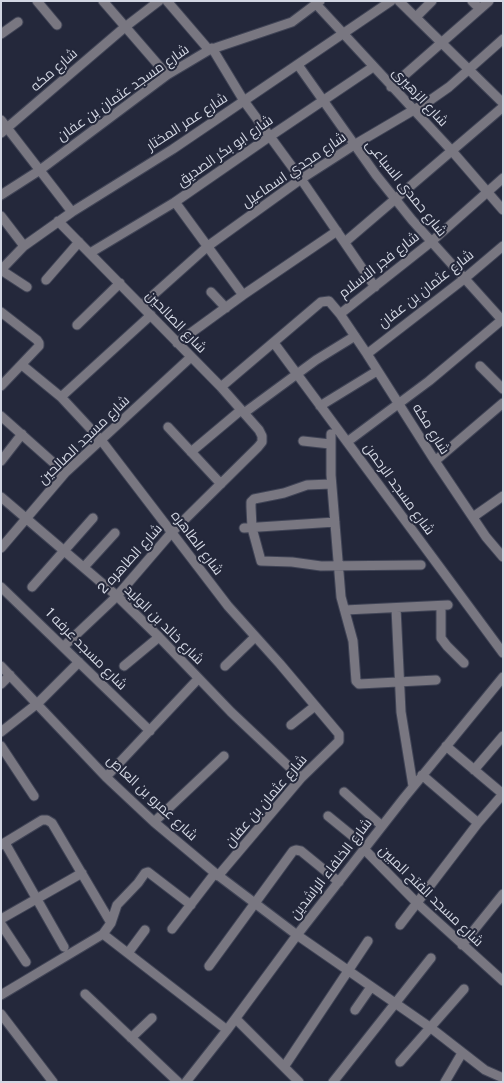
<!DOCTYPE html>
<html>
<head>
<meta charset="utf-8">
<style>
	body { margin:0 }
	#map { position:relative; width:504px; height:1083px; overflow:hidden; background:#24283b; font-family:"Public Sans",sans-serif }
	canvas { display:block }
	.frame { position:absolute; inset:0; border:2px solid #d2d6e2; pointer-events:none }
</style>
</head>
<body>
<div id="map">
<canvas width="504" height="1083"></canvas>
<div class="frame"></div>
</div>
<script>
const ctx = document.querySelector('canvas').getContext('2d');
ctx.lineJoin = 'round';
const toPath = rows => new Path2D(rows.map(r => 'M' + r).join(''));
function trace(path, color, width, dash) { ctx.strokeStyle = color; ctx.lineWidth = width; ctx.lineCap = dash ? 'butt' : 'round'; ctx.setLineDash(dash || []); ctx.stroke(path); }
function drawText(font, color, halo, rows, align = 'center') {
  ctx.font = font + ' "Public Sans",Cairo,sans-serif'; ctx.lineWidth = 4; ctx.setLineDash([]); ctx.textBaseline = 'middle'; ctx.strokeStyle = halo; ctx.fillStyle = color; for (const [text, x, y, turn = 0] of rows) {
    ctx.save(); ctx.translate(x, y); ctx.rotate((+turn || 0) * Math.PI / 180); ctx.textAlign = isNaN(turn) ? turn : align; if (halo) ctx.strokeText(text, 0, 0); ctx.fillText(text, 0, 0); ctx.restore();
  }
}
const street = toPath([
	[37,1,57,25],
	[103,1,167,75],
	[167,1,209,50],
	[399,1,503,103],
	[472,1,480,9],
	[316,4,452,151,503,210],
	[416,17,432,1],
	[1,34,18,22],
	[212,48,244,101,301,179,375,287],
	[298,65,376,175,412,220,503,321],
	[391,87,489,1],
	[1,120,72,212],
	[1,133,125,27,159,1],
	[1,195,40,170,167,75,209,50,292,22,320,1],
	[175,202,243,295],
	[1,216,24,246],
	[58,221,221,387,259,430,262,436,262,442,258,447,172,532,117,596,64,646],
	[345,242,503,107],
	[90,253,175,202,269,137,373,67],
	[1,270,24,246,72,212,173,149,391,1],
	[1,270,27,287],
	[46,280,79,242],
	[211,292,226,308],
	[142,305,208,246,301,179,354,145,429,101,449,87,503,39],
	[1,312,37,340,39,343,39,346,1,386],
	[340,314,431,242,503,178],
	[77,325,120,283],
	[177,343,243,295,337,231],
	[274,343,503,653],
	[367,354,464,279,503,246],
	[22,365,61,397,101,440,228,606,280,664,339,734,339,741,301,778,218,876],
	[480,366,503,389],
	[221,387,321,302,329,301,340,314,367,354,435,461,486,537,503,557],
	[61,397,151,315],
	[320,406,377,371],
	[244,413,316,360,355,336],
	[1,416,65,473],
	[168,427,221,484],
	[331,434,331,475,341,597,353,641,356,681,359,684,436,680],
	[303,441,330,444],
	[347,442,429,381,503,319],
	[191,452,241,410],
	[1,461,22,434],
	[435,461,503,403],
	[331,484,307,485,284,493,254,499,251,502,251,507,252,528,261,561,292,562,321,566,421,565],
	[1,497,117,596,159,637,231,712,301,778],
	[473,517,503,496],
	[244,528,335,522],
	[1,548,65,473,191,357],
	[84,567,115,533],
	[1,587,150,731],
	[32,587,93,518],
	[441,606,441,638,447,646,464,663],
	[396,608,401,712,413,786],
	[345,610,448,605],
	[1,666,106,777,154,822,215,873,297,935,431,1028,485,1070,503,1078],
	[124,666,159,637],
	[225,666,255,637],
	[1,684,10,675],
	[291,725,315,706],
	[1,732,38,703,79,662],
	[1,746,34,796],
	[446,746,503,794],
	[474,770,503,736],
	[422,775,478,823],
	[106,777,198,679],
	[344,792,382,826],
	[328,816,366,847],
	[154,822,224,756],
	[5,843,64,947],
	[1,845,42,820,47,820,52,823,111,923],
	[364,849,417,903,503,981],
	[1,919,82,873],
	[1,924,26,962],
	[400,925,478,823,503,794],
	[172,929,215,873],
	[103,934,227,1030],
	[462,945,503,894],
	[128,953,145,930],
	[209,966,293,851,296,850,301,851,339,882],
	[85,994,178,1082],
	[1,995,103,934,111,923,117,905,138,883,145,873,148,872,191,905],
	[355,1010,371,987],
	[1,1014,53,1082],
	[236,1019,299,1082],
	[131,1038,152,1018],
	[400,1062,464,989],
	[284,1067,368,941],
	[186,1082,227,1030,297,935,404,798,503,677],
	[333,1082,431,958],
	[445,1082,462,1053]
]);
trace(street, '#404456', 11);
trace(street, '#797781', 9);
drawText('14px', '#d2d6e2', '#24283b', [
	["شارع مكه",54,70,-41],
	["شارع مسجد عثمان بن عفان",123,93,-35],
	["شارع الزهيرى",420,97,47],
	["شارع عمر المختار",187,122,-33],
	["شارع ابو بكر الصديق",225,151,-35],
	["شارع مجدي اسماعيل",294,170,-34],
	["شارع حمدى السباعى",406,188,51],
	["شارع فجر الاسلام",379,265,-38],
	["شارع عثمان بن عفان",426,289,-38],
	["شارع الصالحين",176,322,46],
	["شارع مكه",431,429,58],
	["شارع مسجد الصالحين",84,440,-44],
	["شارع مسجد الرحمن",399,489,54],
	["شارع الطاهره",197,543,53],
	["شارع الطاهره 2",130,559,-48],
	["شارع خالد بن الوليد",164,625,45],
	["شارع مسجد عرفه 1",86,649,45],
	["شارع عمرو بن العاص",152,798,43],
	["شارع عثمان بن عفان",266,801,-49],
	["شارع الخلفاء الراشدين",331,869,-52],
	["شارع مسجد الفتح المبين",431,896,44]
]);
</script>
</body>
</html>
